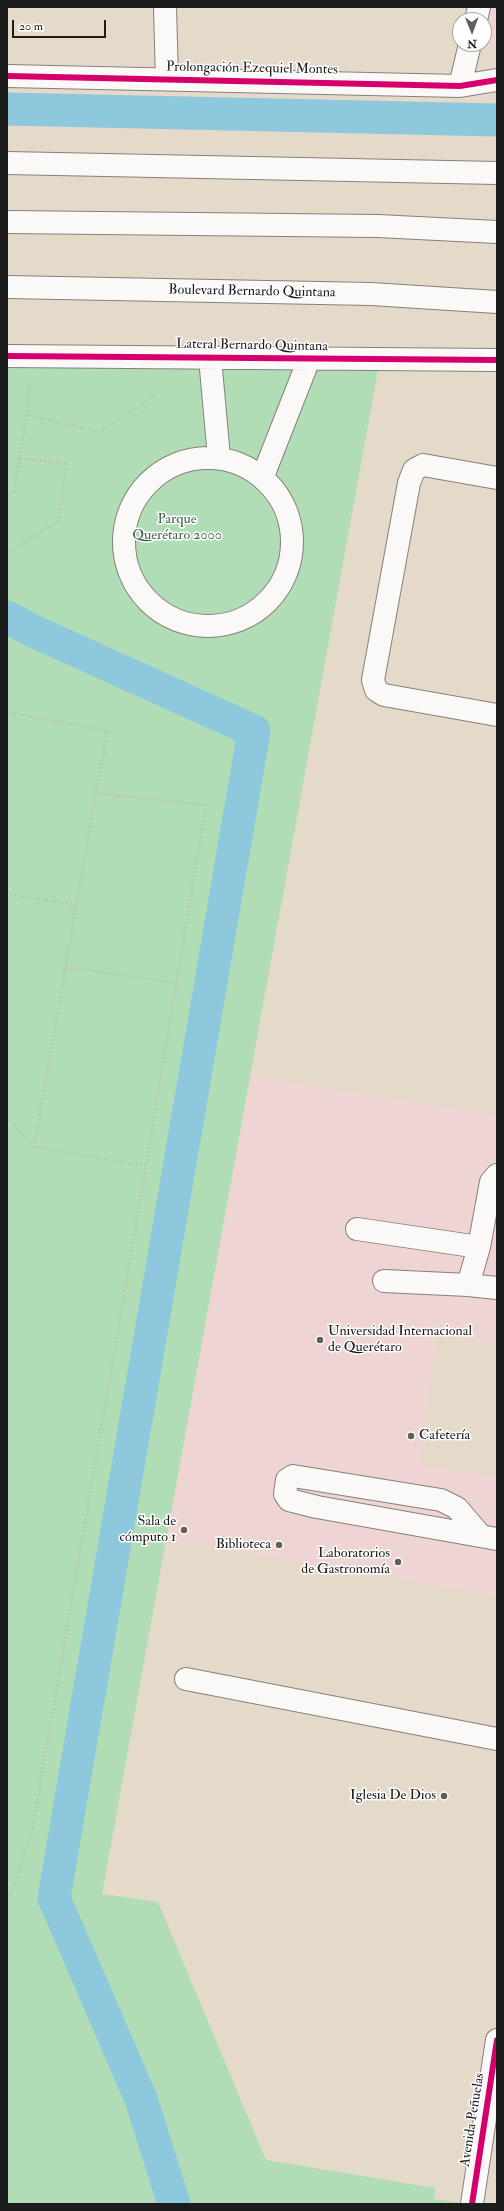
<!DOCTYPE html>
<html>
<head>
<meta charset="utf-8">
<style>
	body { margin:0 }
	#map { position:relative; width:504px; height:2211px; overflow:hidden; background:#e5d9c9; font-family:"IM FELL Double Pica",serif }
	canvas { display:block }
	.frame { position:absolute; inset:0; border:8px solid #1c1c1c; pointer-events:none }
	.north { position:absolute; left:452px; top:12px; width:40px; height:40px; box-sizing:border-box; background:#fff; border:1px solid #a4a4a4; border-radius:50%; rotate:179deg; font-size:11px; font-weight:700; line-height:16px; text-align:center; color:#1c1c1c }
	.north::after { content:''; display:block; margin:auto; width:14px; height:18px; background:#625e59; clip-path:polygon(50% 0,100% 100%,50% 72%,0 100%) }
	.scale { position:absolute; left:12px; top:20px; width:94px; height:18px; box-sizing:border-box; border:2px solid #1c1c1c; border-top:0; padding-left:5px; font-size:12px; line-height:14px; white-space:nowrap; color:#1c1c1c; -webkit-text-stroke:3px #fff; paint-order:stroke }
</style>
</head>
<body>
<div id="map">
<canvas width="504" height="2211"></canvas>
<div class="frame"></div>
<div class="north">N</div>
<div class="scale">20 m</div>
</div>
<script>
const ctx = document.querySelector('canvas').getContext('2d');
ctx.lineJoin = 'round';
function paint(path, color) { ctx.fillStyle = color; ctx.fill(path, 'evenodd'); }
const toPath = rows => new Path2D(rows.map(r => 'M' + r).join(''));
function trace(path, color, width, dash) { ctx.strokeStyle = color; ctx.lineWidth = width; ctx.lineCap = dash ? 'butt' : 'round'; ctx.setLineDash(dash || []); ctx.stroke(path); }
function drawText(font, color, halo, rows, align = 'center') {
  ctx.font = font + ' "IM FELL Double Pica",serif'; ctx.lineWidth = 3; ctx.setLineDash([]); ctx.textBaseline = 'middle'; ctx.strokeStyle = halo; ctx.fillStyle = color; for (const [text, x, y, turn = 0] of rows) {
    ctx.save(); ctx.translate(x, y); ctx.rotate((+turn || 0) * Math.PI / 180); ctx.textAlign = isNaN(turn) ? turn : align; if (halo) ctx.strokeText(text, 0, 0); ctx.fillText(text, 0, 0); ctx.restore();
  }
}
paint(toPath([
	[479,7,497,7,497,46,469,47,470,44,484,44,484,20],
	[251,1076,497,1115,497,1346,437,1335,419,1465,497,1477,497,1596,167,1539]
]), '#eed4d3');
paint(toPath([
	[7,356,380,359,102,1894,158,1902,266,2160,435,2188,434,2199,469,2204,7,2204]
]), '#b0ddb6');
trace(toPath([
	[7,109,497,120],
	[7,617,31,630,254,731,54,1898,141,2099,174,2204]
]), '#8dc8dd', 33);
const minor = toPath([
	[165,7,167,79],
	[476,20,479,7],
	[7,76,460,86,497,80],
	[460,86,470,44],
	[7,163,497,173],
	[7,356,497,360],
	[210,358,219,457],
	'124 542a84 84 0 1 1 168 0a84 84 0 1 1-168 0Z',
	[263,476,309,359],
	[497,478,423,465,414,470,409,483,373,680,376,690,384,695,497,715],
	[357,1229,479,1247,491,1182,497,1175],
	[384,1281,468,1285,479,1247],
	[468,1285,497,1288],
	[480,1535,457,1508,441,1500,293,1476,287,1480,285,1494,289,1500,317,1507,497,1539],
	[186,1679,497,1739],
	[472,2204,497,2040]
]);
const major = toPath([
	[7,222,378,226,497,232],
	[7,287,371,294,497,302]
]);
trace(minor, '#868079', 24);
trace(major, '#868079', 24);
trace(toPath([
	[27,415,29,384],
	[7,496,14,491,27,415,101,432,168,386],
	[7,553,58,521,67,464,19,458],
	[7,712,108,731,96,793,206,805,146,1166],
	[7,894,76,905],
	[66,967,176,983],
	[7,1117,34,1147,146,1166,33,1826,13,1890,7,1900],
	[34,1147,96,793]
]), '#b8b6b3', 2.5, [1, 3]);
trace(minor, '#fbf9f7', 22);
trace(major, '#fbf9f7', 22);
trace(toPath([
	[7,76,460,86,497,80],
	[7,356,497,360],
	[472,2204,497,2040]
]), '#d6006c', 6);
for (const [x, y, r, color] of [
	[320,1340,4,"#625e59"],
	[411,1436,4,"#625e59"],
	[184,1530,4,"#625e59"],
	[279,1545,4,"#625e59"],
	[398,1562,4,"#625e59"],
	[444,1796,4,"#625e59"]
]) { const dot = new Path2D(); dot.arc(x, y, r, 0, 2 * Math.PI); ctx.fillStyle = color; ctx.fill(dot); trace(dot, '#fff', 1.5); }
drawText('14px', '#1c1c1c', '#fff', [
	["Prolongación Ezequiel Montes",252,69,1],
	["Boulevard Bernardo Quintana",252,292,1],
	["Lateral Bernardo Quintana",252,346,1],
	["Avenida Peñuelas",473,2120,-81]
]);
drawText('14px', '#41614d', '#fff', [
	["Parque",177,520],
	["Querétaro 2000",177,536]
]);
drawText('14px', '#1c1c1c', '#fff', [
	["Universidad Internacional",328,1332,"left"],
	["de Querétaro",328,1348,"left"],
	["Cafetería",419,1436,"left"],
	["Sala de",176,1522],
	["cómputo 1",176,1538],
	["Biblioteca",271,1545],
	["Laboratorios",390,1554],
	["de Gastronomía",390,1570],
	["Iglesia De Dios",436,1796]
], 'right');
</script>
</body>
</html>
